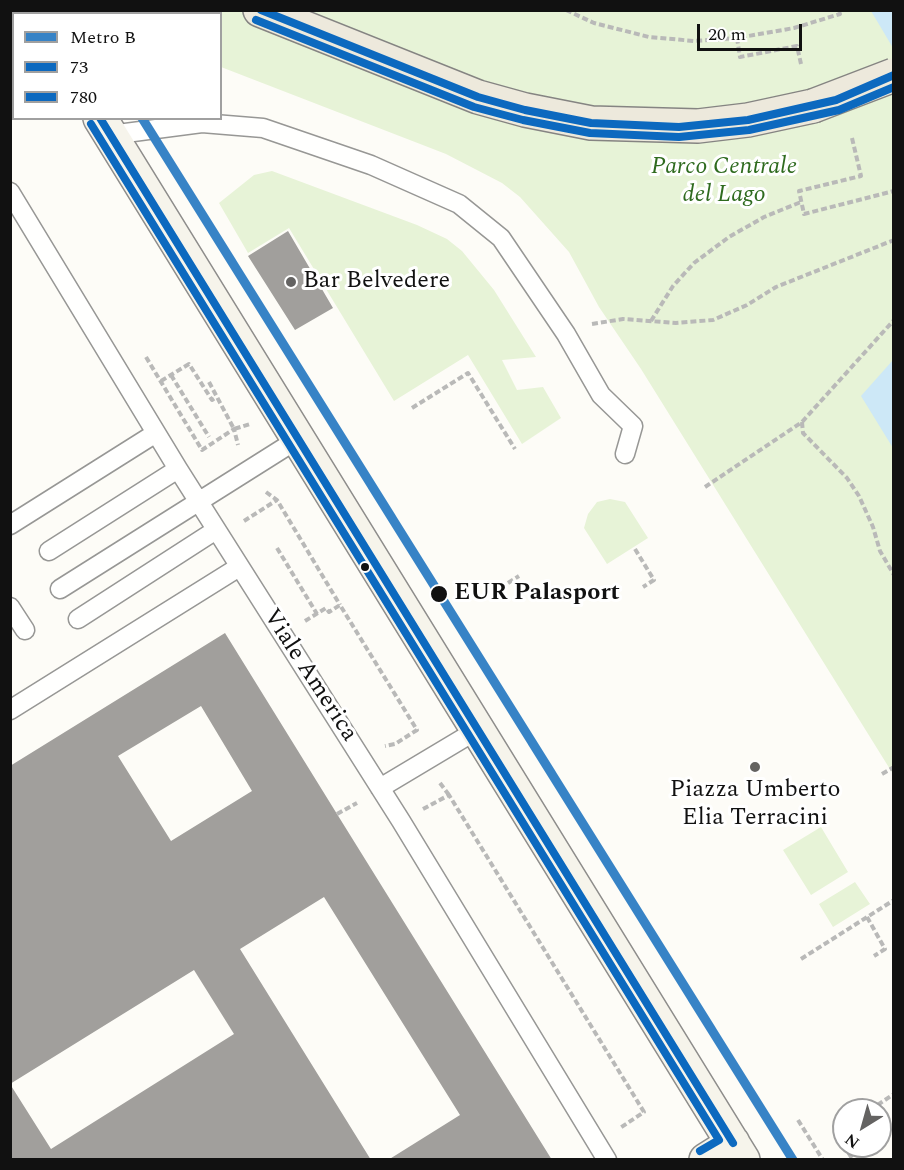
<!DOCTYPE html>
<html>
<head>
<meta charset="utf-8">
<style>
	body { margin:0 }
	#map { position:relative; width:904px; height:1170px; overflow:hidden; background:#fdfcf7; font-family:Spectral,serif }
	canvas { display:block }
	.frame { position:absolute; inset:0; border:12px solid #111; pointer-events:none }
	.legend { position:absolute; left:12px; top:12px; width:210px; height:108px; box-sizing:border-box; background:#fff; border:2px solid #a0a0a0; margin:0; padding:8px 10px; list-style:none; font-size:18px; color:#111 }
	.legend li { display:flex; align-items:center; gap:12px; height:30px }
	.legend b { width:30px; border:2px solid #a0a0a0 }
	.north { position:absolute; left:832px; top:1098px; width:60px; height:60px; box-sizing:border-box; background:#fff; border:2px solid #a0a0a0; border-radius:50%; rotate:217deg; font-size:16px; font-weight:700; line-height:24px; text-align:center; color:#111 }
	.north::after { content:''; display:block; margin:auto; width:21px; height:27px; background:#646362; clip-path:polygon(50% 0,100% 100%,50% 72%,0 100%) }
	.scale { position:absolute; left:697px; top:24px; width:105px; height:27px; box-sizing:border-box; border:3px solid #111; border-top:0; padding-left:8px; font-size:18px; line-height:21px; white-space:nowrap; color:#111; -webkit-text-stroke:4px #fff; paint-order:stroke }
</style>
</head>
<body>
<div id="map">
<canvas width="904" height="1170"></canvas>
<div class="frame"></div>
<ul class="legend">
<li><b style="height:8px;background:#3783c6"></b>Metro B</li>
<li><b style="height:8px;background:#0c69bf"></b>73</li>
<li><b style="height:8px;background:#0c69bf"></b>780</li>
</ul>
<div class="north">N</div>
<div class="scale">20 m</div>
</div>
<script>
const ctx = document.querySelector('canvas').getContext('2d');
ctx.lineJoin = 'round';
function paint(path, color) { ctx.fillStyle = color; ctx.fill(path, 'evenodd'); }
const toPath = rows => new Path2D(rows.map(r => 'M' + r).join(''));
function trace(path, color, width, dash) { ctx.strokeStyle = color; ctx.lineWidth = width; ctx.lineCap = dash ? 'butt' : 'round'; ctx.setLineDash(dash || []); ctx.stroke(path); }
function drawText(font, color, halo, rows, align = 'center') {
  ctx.font = font + ' Spectral,serif'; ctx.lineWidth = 6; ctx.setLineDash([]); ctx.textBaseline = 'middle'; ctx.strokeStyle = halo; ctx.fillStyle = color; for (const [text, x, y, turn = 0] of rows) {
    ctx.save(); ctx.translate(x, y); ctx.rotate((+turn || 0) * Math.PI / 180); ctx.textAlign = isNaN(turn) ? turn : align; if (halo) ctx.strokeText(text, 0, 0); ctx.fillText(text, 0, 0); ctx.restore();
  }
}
paint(toPath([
	[146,10,893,11,893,774,641,369,599,307,569,252,520,197,502,183,446,154,221,67,220,14,146,14],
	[272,171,417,225,447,239,462,251,494,290,536,357,502,360,517,390,543,387,561,418,522,444,468,355,394,401,289,228,248,253,219,203,254,175],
	[610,499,625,502,648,538,607,564,584,528,588,514,597,502],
	[821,827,848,872,811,895,783,850],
	[855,882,870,904,833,927,819,904]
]), '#e7f3d7');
paint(toPath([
	[871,11,893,11,893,48,880,26],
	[893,360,893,448,861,396]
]), '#cde8f7');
paint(toPath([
	[288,231,333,308,295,330,248,256],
	[225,633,337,814,552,1160,388,1160,460,1115,324,897,240,949,371,1160,10,1160,10,1084,51,1149,234,1034,194,970,10,1084,10,766],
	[201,706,252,791,171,841,118,756]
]), '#a19f9c');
const lane = toPath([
	[110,135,202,123,263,128,371,165,459,204,501,238,566,334,601,395,633,426,625,454],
	[10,192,178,469,401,821,607,1160],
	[10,525,156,433],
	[49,551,178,469],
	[60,589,298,439],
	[10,607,25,630],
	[78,619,216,530],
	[10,710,239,567],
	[380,788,477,730]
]);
const street = toPath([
	[10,26,14,23]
]);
const secondary = toPath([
	[32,10,34,14],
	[100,118,743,1160],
	[706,1160,733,1143]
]);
const primary = toPath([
	[260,10,478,97,525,110,591,123,698,126,748,120,813,106]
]);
trace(lane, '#979795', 21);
trace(street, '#979795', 36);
trace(secondary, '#8e8d8b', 36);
trace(primary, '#858482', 36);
trace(toPath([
	[566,10,594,23,649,37,694,41,737,38],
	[801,64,797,46,740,57,737,38,794,28,840,14,838,10],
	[852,138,861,176,799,191,804,214,894,191],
	[651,321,673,286,694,263,729,237,764,217,801,202],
	[592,324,623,319,676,323,713,320,747,305,776,287,894,240],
	[146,357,202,450,234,429,238,445],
	[171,375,209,437],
	[161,381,189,364,212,400,215,398],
	[209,382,234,429,250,424],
	[412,408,468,373,515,449],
	[802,422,803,433,847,478,859,496,873,527,880,551,894,575],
	[705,487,802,422,894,320],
	[266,492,277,500,340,605],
	[244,521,277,500],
	[277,548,317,614],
	[635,549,654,580,643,587],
	[508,583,519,576],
	[305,621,326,608,329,612,340,605,417,730,395,744,385,746],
	[882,774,894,767],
	[440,783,449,795],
	[423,809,449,795,644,1112,620,1128],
	[337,814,357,803],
	[867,917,885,949,874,956],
	[801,959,894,900],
	[870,1110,894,1094],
	[798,1120,823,1160],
	[844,1126,835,1131,853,1160]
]), '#b9b9b8', 4, [6, 3]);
trace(lane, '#fffffe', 18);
trace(street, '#fffffe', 33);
trace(secondary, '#f6f4eb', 33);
trace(primary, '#ede9dc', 33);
const primaryBridge = toPath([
	[813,106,894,75]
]);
trace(primaryBridge, '#858482', 36, []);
trace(primaryBridge, '#ede9dc', 33);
trace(toPath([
	[261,10,478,97,525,110,591,123,679,127,748,120,836,100,894,75],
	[100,118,733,1143]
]), '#0c69bf', 8);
trace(toPath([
	[256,20,474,107,523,120,590,133,679,137,749,130,839,110,894,87],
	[91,124,719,1140,700,1151]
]), '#0c69bf', 8);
trace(toPath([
	[142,118,793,1160]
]), '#3783c6', 9);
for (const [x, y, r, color] of [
	[291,282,6,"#646362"],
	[365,567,5,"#111"],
	[439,594,9,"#111"],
	[755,767,6,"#646362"]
]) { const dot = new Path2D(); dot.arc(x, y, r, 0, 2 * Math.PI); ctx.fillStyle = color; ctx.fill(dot); trace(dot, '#fff', 2); }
drawText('italic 24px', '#2f6b1f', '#fff', [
	["Parco Centrale",724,168],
	["del Lago",724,196]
]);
drawText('24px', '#111', '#fff', [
	["Bar Belvedere",303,282],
	["Piazza Umberto",755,791,"center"],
	["Elia Terracini",755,819,"center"]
], 'left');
drawText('bold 24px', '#111', '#fff', [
	["EUR Palasport",454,594]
], 'left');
drawText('24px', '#111', '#fff', [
	["Viale America",309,676,57]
]);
</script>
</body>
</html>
